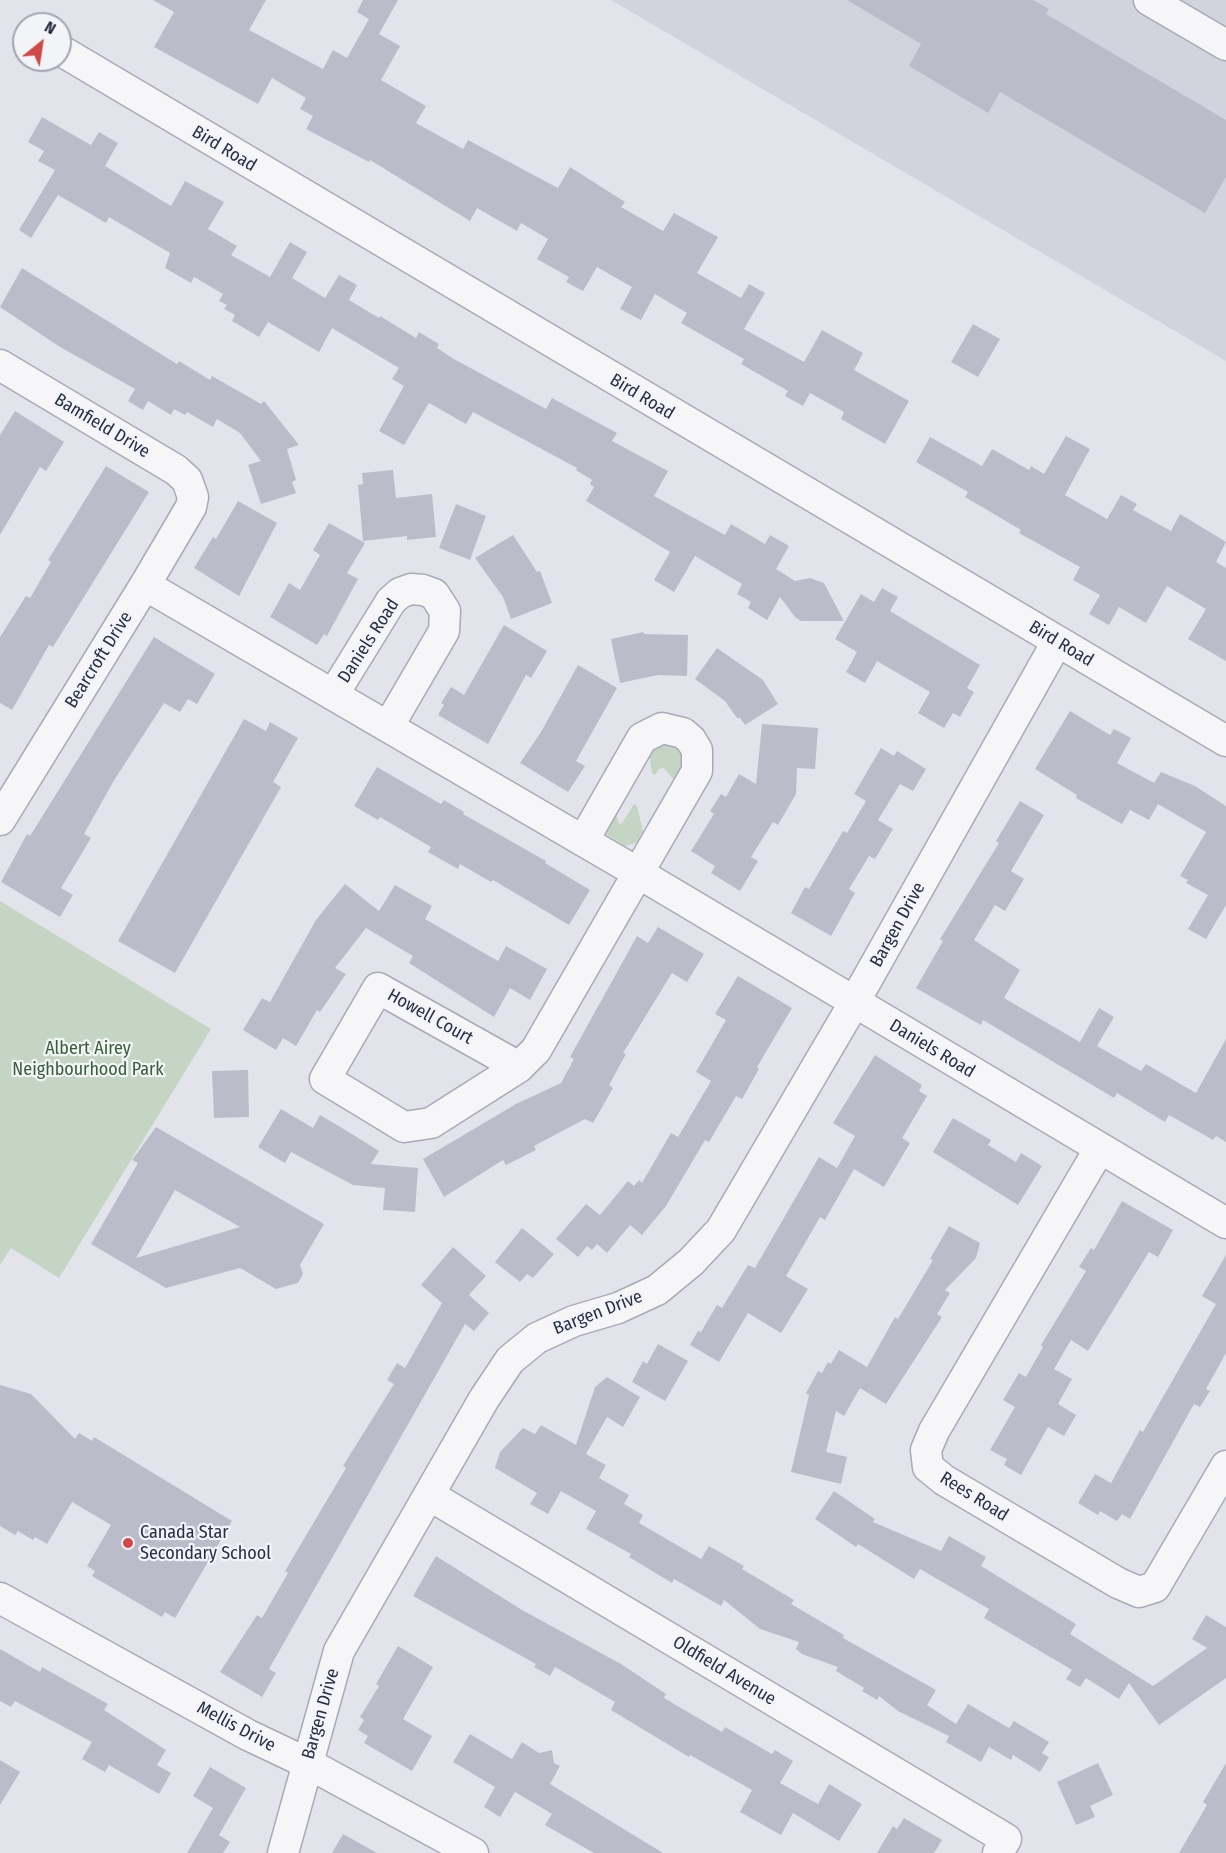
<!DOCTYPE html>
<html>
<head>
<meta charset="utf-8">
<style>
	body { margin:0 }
	#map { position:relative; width:1226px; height:1853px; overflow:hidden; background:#e3e4eb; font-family:"Fira Sans Condensed",sans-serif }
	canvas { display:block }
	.north { position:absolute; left:12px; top:12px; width:60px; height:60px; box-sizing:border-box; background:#f2f4f8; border:2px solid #a2a5b0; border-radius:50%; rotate:30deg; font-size:16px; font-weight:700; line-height:24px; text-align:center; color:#2a2f44 }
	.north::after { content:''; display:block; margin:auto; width:21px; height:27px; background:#d24846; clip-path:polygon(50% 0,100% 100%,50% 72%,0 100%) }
</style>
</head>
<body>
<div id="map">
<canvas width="1226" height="1853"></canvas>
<div class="north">N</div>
</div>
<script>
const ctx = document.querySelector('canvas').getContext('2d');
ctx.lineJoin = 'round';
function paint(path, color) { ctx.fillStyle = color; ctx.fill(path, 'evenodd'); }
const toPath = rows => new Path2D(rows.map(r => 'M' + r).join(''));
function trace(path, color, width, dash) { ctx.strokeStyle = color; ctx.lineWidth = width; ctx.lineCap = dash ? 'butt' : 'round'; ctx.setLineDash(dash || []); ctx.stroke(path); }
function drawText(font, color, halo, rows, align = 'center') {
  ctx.font = font + ' "Fira Sans Condensed",sans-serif'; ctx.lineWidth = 4.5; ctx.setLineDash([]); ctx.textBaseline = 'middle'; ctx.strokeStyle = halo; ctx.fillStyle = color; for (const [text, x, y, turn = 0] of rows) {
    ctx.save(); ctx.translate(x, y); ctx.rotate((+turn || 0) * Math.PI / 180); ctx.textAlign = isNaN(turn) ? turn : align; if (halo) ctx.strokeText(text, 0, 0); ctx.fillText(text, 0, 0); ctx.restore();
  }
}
paint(toPath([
	[611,0,1226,0,1226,361]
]), '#d1d3dd');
paint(toPath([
	[666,737,683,752,681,768,673,779,664,768,659,769,655,775,652,773,647,745],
	[634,804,637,806,643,831,636,843,625,846,604,833,614,807,619,824,622,823],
	[0,901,211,1029,59,1278,11,1248,0,1265]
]), '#c5d5c3');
paint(toPath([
	[153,0,266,0,249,30,323,69,333,50,347,58,369,19,357,12,363,0,398,0,379,34,400,46,381,80,426,106,416,123,463,149,468,140,558,188,570,167,625,202,621,207,663,231,674,213,718,237,697,273,741,298,749,284,765,293,744,329,804,362,822,330,863,353,854,370,909,401,885,444,841,419,844,412,810,393,803,406,785,396,788,391,741,364,744,359,681,323,687,313,655,294,641,320,620,309,632,287,597,267,583,291,566,282,569,277,537,259,548,239,521,223,517,231,477,208,470,221,370,160,369,162,306,129,313,116,300,109,306,98,272,78,258,104,154,47,174,12],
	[847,0,1033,0,1049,9,1046,14,1226,120,1226,177,1205,213,1000,92,988,113,909,66,921,44],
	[42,117,91,145,99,132,118,143,105,166,171,206,185,181,224,202,208,229,237,246,231,255,270,277,290,242,307,252,292,278,325,298,339,275,357,285,349,300,379,318,380,316,416,338,419,332,439,344,437,348,454,359,546,409,552,398,617,433,612,441,668,471,654,496,725,535,731,524,765,544,770,535,789,546,776,569,795,581,810,578,824,583,844,621,801,621,795,617,780,597,767,620,748,608,751,602,737,594,742,584,695,556,674,592,654,580,670,552,586,501,594,487,590,484,592,480,576,470,577,468,473,412,466,424,429,403,404,445,379,431,404,386,392,379,399,368,332,328,319,352,268,322,259,337,232,321,235,315,224,309,227,305,219,301,223,294,194,277,191,283,165,268,170,253,109,217,106,223,58,195,31,238,19,230,55,170,38,161,44,151,28,142],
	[22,268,177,364,179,361,210,380,212,376,261,404,264,401,299,445,287,449,296,480,292,482,296,493,261,504,248,465,261,461,240,433,217,419,213,427,187,412,185,415,174,409,171,415,148,401,143,410,128,401,135,389,60,347,0,307],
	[973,324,1000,339,978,377,951,362],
	[15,411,64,442,46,471,40,467,0,535,0,435],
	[1066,436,1090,449,1065,495,1107,519,1121,495,1137,504,1133,510,1171,531,1180,514,1226,542,1216,562,1226,568,1226,661,1188,639,1206,609,1167,586,1146,623,1119,607,1109,625,1089,614,1100,595,1073,580,1080,567,1019,533,1021,530,965,497,968,492,916,462,930,437,982,466,992,449,1029,470,1031,466,1044,474],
	[106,466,149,492,53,647,49,645,12,710,0,703,0,637,26,596,30,598,51,562,48,560],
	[393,470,396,498,432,494,436,537,407,540,407,536,363,541,358,485,363,484,362,473],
	[238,501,277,523,239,596,194,568,213,537,216,539],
	[456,504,486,516,470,560,439,548],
	[329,523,365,543,347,573,358,579,327,636,324,634,317,645,270,617,289,583,300,590,320,555,313,550],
	[513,535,537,572,540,571,552,603,511,619,503,597,475,558],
	[882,588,898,597,890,611,980,665,967,688,974,692,960,717,953,713,944,728,918,713,930,692,877,661,865,683,846,672,857,652,835,639,861,594,874,602],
	[504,625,547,651,531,678,526,675,488,744,438,715,444,705,441,703,451,687,464,695],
	[643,632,644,634,688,635,687,676,658,675,620,683,611,639],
	[154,637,215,674,197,704,188,699,180,712,164,703,113,782,84,834,91,838,61,888,73,895,60,917,1,882,27,834,30,836],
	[717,648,763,680,778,704,745,725,740,718,737,718,725,701,695,679],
	[578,665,617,688,576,761,585,766,568,792,520,763,541,732],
	[1070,711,1110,735,1114,729,1131,738,1117,763,1154,783,1161,772,1195,786,1226,806,1226,905,1206,939,1188,929,1208,895,1186,883,1188,880,1180,876,1206,832,1158,804,1149,820,1130,810,1122,824,1076,798,1077,795,1035,769],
	[244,719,266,731,270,722,298,738,273,782,281,787,175,973,118,941],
	[762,724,818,728,815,769,797,768,796,794,778,825,773,822,751,857,758,861,740,891,711,873,715,866,691,851,714,814,710,811,721,794,726,797,739,774,756,784],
	[881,748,894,756,897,751,926,769,913,791,900,784,878,820,893,829,875,859,869,856,849,889,855,893,831,936,791,913,805,887,809,889,843,831,847,833,866,801,854,794],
	[377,767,441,804,444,800,464,812,463,814,546,861,545,863,590,890,569,925,493,880,491,882,460,864,458,869,428,852,431,847,380,817,378,820,354,806],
	[1020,801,1044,815,1011,871,1024,879,1005,911,995,905,974,940,1020,970,1004,998,1080,1042,1099,1008,1114,1017,1097,1046,1141,1071,1146,1064,1196,1093,1226,1039,1226,1142,1216,1136,1213,1140,1169,1115,1165,1122,1117,1093,1114,1098,983,1020,981,1025,916,988,943,941,940,939,999,843,996,841],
	[345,884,379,911,395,885,432,906,425,919,498,961,506,946,547,969,530,1000,510,988,494,1017,409,963,413,956,366,928,335,968,346,974,320,1012,317,1010,296,1046,283,1038,276,1050,243,1030,262,998,270,1002,316,920],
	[658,927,704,954,687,982,672,973,623,1053,626,1054,609,1085,613,1088,593,1123,585,1119,534,1146,536,1150,506,1165,503,1160,444,1197,423,1159,516,1104,561,1083,574,1059,570,1057,637,936,648,943],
	[738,976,792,1008,757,1067,759,1069,742,1099,736,1096,709,1142,705,1140,666,1206,642,1235,630,1225,607,1253,597,1244,592,1250,587,1246,578,1257,556,1239,586,1204,600,1215,628,1181,634,1186,639,1180,642,1183,671,1133,678,1137,711,1081,696,1072,726,1020,715,1014],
	[875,1055,922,1085,919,1091,927,1096,902,1138,910,1143,884,1187,854,1169,825,1220,820,1217,786,1276,808,1289,781,1333,748,1313,719,1362,690,1345,698,1331,701,1332,717,1305,722,1308,748,1265,755,1268,819,1157,837,1168,855,1136,833,1123],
	[248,1070,249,1117,214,1118,212,1071],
	[281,1109,313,1128,320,1115,347,1131,379,1151,371,1164,418,1168,415,1212,383,1210,385,1188,353,1185,291,1152,285,1163,258,1147],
	[953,1118,991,1140,988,1145,1016,1162,1021,1153,1042,1166,1018,1205,933,1152],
	[156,1127,324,1224,300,1265,303,1274,298,1283,276,1289,240,1268,166,1288,91,1244,138,1163,132,1160],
	[175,1190,240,1227,136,1258],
	[1122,1201,1173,1230,1158,1257,1149,1252,1088,1351,1071,1340,1054,1369,1072,1379,1058,1404,1076,1415,1064,1436,1048,1427,1021,1475,1004,1465,1007,1459,990,1450,1015,1407,1003,1400,1019,1373,1026,1377,1043,1347,1041,1345,1086,1271,1079,1267,1091,1248,1094,1250],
	[949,1226,980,1243,976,1258,945,1290,950,1293,937,1314,942,1317,886,1404,860,1388,844,1416,836,1411,826,1452,847,1457,841,1484,791,1472,809,1395,806,1393,818,1371,822,1373,828,1362,831,1364,839,1350,867,1367,895,1317,898,1319,933,1260,930,1259],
	[522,1228,554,1254,533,1278,527,1274,520,1282,495,1262],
	[453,1247,486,1276,469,1295,489,1313,474,1331,465,1324,269,1669,276,1673,262,1697,220,1672,257,1615,262,1618,288,1573,285,1571,346,1468,343,1466,394,1384,387,1380,397,1363,405,1368,442,1303,421,1285],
	[1226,1255,1226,1353,1206,1389,1210,1391,1200,1407,1194,1404,1130,1519,1122,1514,1117,1521,1100,1511,1098,1515,1078,1503,1095,1474,1111,1483,1140,1430,1143,1432,1216,1304,1202,1296],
	[658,1344,688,1361,665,1401,632,1382,643,1361,647,1364],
	[607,1377,640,1397,623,1427,607,1417,586,1454,606,1465,599,1478,629,1495,624,1504,643,1515,639,1523,701,1559,709,1546,744,1566,742,1569,794,1600,791,1604,844,1635,843,1638,936,1690,927,1705,956,1724,968,1704,1009,1728,1014,1721,1049,1742,1042,1753,1049,1757,1040,1772,1013,1755,1011,1760,989,1747,981,1762,946,1742,949,1736,898,1711,879,1696,877,1700,862,1691,864,1688,836,1671,838,1667,802,1654,796,1649,799,1642,760,1629,724,1600,721,1606,674,1579,672,1583,629,1557,631,1554,586,1529,596,1511,561,1491,548,1514,530,1504,537,1493,495,1468,500,1452,523,1428,535,1434,541,1425,576,1445,595,1387],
	[0,1385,31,1394,75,1439,79,1433,92,1441,94,1437,232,1521,175,1618,165,1612,162,1617,92,1576,95,1571,87,1566,111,1525,72,1502,47,1544,35,1537,33,1540,18,1531,15,1535,0,1526],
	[834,1491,875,1519,873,1522,941,1551,949,1536,986,1557,981,1566,1076,1624,1070,1634,1153,1686,1207,1648,1192,1639,1206,1615,1226,1627,1226,1678,1159,1725,1129,1683,1119,1699,1086,1678,1080,1687,1066,1679,1072,1670,984,1618,989,1609,920,1569,914,1579,858,1544,856,1547,815,1519],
	[436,1556,522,1610,621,1664,666,1694,664,1698,722,1732,725,1727,772,1754,775,1750,793,1761,780,1783,818,1804,829,1784,862,1804,839,1841,793,1813,781,1835,740,1812,752,1790,690,1755,689,1757,611,1710,615,1702,555,1667,550,1676,534,1667,536,1664,413,1596],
	[398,1646,433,1667,403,1719,432,1736,412,1771,364,1743,368,1736,358,1730,364,1720,360,1717,379,1686,376,1684],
	[0,1649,40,1672,42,1667,108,1704,104,1710,166,1750,157,1765,171,1773,159,1794,109,1765,105,1772,82,1759,92,1742,15,1701,11,1707,0,1701],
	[470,1734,512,1759,522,1742,539,1753,552,1750,554,1763,560,1766,550,1784,663,1853,594,1853,545,1825,552,1814,515,1792,500,1817,484,1807,495,1787,453,1762],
	[0,1760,20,1772,0,1805],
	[1098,1763,1113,1795,1090,1806,1095,1817,1076,1825,1057,1782],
	[1226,1763,1226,1853,1179,1853,1207,1805,1203,1802],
	[210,1767,246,1788,219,1835,230,1842,223,1853,187,1853,213,1808,193,1796],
	[904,1818,942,1840,934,1853,877,1853,893,1826,897,1829],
	[343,1834,377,1853,332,1853]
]), '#babdc9');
const minor = toPath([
	[1149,0,1226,45],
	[60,50,1226,741],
	[0,365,176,470,187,480,193,497,191,507,145,585,0,820],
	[145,585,640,874,1226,1223],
	[333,695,391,601,400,593,411,589,423,590,434,594,445,611,444,631,388,727],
	[519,1067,378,988,325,1079,404,1127,431,1123,519,1067,536,1050,697,771,697,750,691,740,683,733,662,728,642,738,583,841],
	[1100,1148,934,1431,926,1450,928,1467,944,1480,1118,1583,1139,1592,1155,1587,1226,1466],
	[429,1495,1006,1839,998,1853],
	[0,1598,248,1735,307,1763,473,1853],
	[283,1853,339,1651,484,1399,510,1360,537,1338,574,1321,618,1308,657,1290,691,1262,721,1230,847,1015,1057,642]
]);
trace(minor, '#a8aab6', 33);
trace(minor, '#f6f6f9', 30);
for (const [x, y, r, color] of [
	[128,1543,6,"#d24846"]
]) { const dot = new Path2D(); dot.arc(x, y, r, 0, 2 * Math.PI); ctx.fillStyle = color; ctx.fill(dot); trace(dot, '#f2f4f8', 2); }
drawText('18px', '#2a2f44', '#f2f4f8', [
	["Bird Road",224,149,31],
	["Bird Road",642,397,31],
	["Bamfield Drive",102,426,31],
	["Daniels Road",369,641,-57],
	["Bird Road",1061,644,31],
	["Bearcroft Drive",99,660,-58],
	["Bargen Drive",898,925,-61],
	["Howell Court",430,1017,29],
	["Daniels Road",932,1049,31],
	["Bargen Drive",598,1313,-21],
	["Rees Road",974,1497,32],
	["Oldfield Avenue",724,1671,31],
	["Bargen Drive",321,1714,-74],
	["Mellis Drive",236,1727,28]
]);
drawText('18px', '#386037', '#f2f4f8', [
	["Albert Airey",88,1049],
	["Neighbourhood Park",88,1070]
]);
drawText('18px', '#2a2f44', '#f2f4f8', [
	["Canada Star",140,1533],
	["Secondary School",140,1554]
], 'left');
</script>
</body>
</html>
